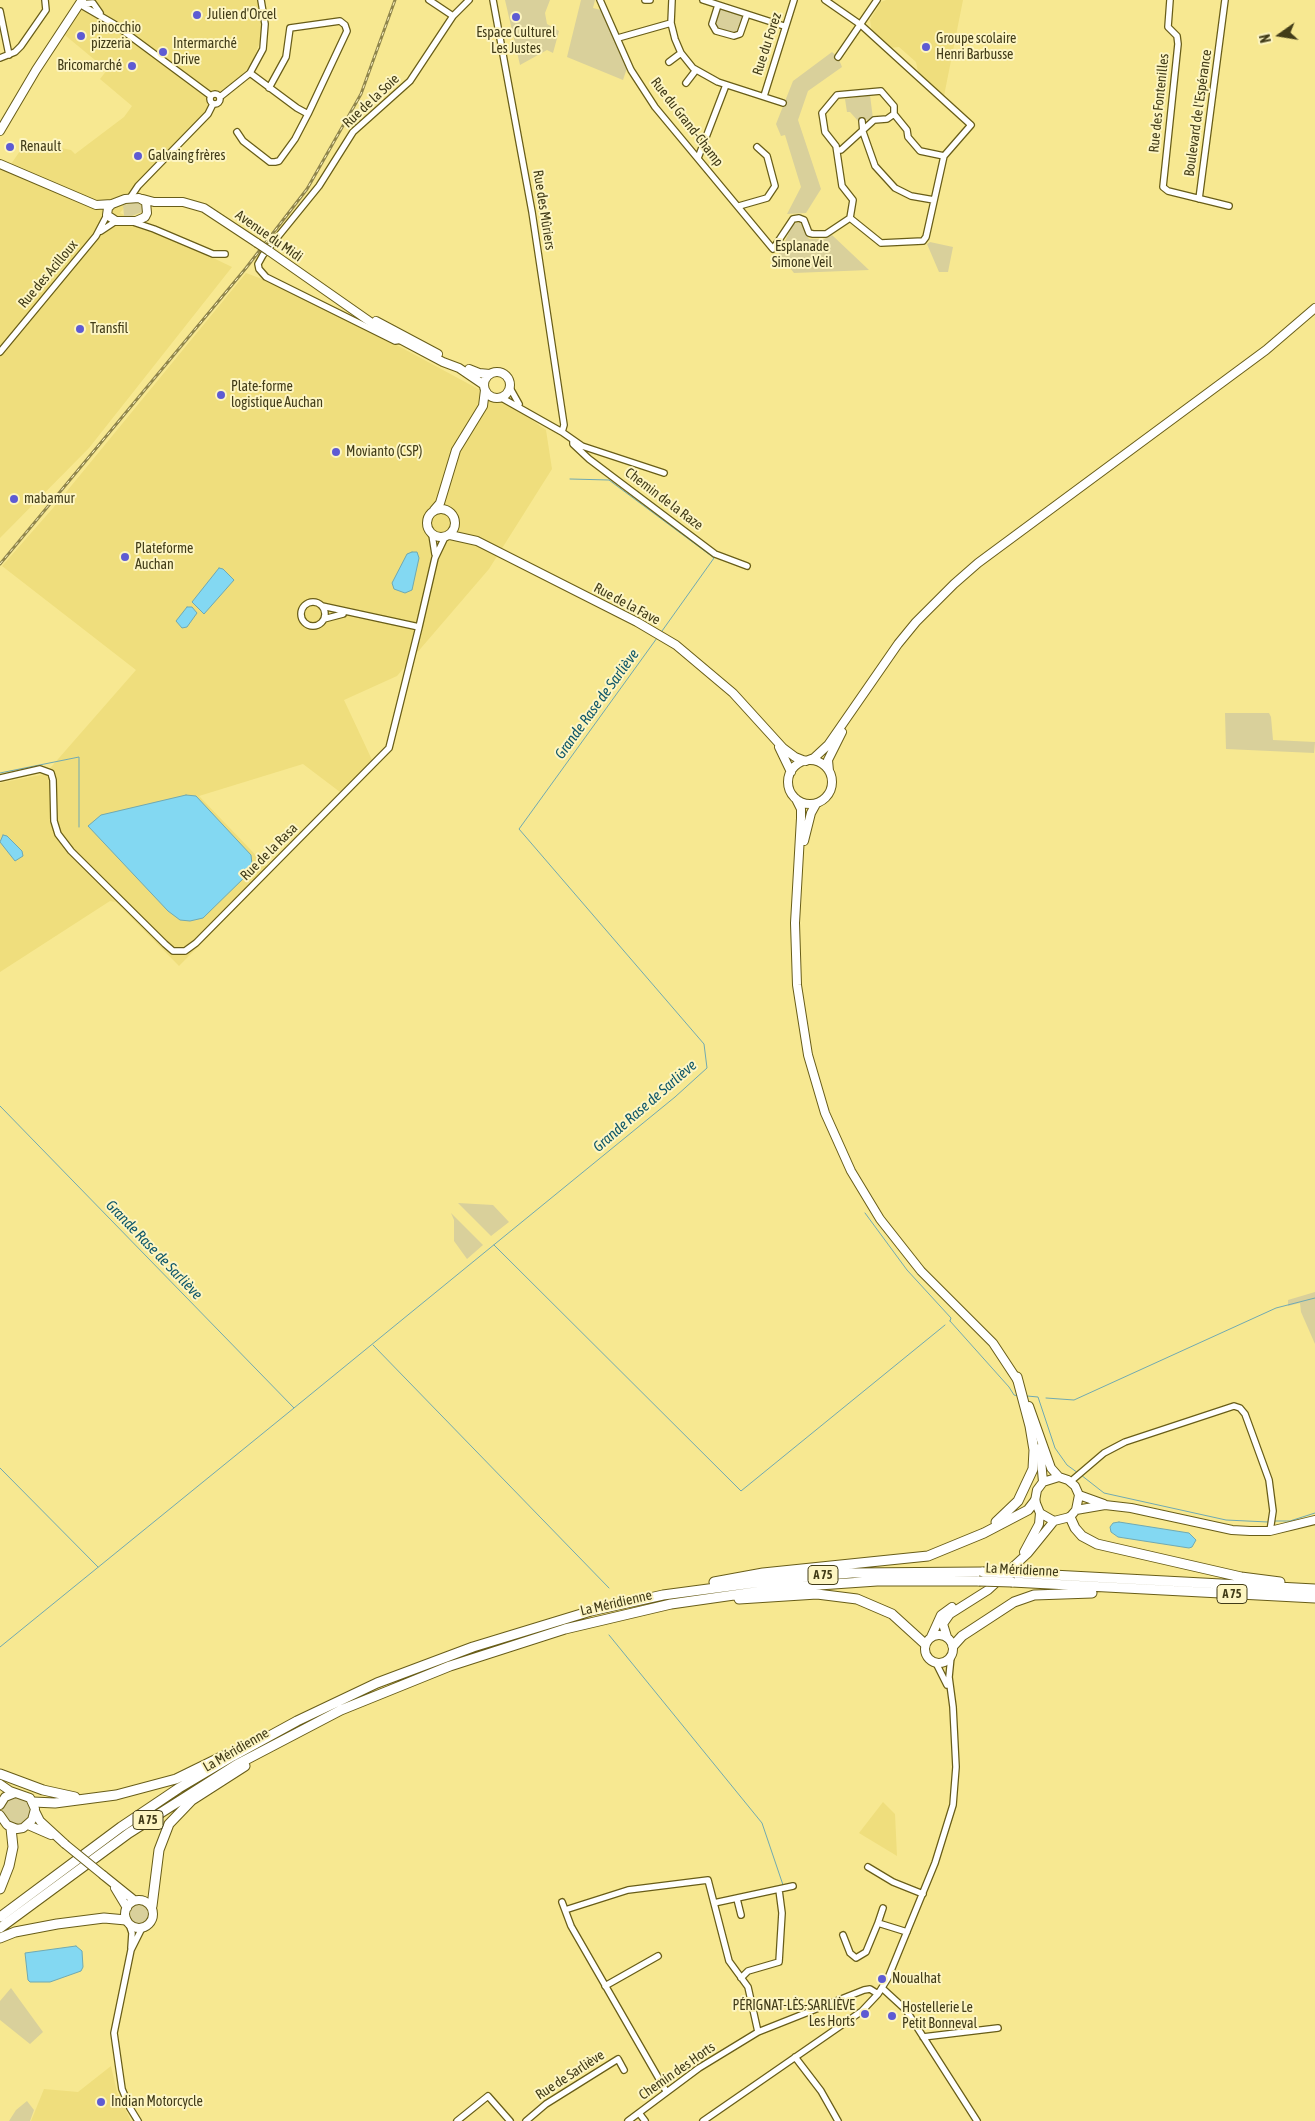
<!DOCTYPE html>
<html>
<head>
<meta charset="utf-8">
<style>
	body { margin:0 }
	#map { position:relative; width:1315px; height:2121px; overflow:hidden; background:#f7e891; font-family:"Asap Condensed",sans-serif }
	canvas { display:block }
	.north { position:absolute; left:1255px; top:10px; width:50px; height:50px; -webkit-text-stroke:4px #fdf5c2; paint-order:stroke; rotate:257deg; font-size:14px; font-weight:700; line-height:20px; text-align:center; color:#423c18 }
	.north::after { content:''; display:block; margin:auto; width:18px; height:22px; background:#423c18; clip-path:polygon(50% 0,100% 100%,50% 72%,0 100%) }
</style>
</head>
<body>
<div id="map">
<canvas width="1315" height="2121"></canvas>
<div class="north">N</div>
</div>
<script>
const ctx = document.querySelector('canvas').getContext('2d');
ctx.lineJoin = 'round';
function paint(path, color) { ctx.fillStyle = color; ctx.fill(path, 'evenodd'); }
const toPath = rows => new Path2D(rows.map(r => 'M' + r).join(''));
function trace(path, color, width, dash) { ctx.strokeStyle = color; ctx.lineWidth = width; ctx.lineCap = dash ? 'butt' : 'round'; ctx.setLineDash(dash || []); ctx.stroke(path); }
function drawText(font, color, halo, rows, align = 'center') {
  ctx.font = font + ' "Asap Condensed",sans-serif'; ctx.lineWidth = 4; ctx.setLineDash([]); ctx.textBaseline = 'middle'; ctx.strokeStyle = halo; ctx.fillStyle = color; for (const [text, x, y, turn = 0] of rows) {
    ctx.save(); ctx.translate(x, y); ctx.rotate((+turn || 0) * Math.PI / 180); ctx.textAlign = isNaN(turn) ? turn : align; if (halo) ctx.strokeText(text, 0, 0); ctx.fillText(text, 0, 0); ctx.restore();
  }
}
paint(toPath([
	[81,0,260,0,265,28,252,63,191,137,166,154,120,213,232,267,89,448,0,538,0,167,11,164,27,141,71,150,75,154,124,117,132,106,100,79,107,70,60,31],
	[886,0,963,0,944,96,918,72,916,62,899,47,890,48,872,32,870,20,881,2],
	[246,273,286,288,341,315,519,411,546,430,552,469,489,569,397,676,344,700,373,762,340,792,303,764,199,796,272,872,179,966,116,902,110,901,0,972,0,783,45,774,136,670,2,566,53,508],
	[883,1802,895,1814,897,1856,859,1833],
	[111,2066,117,2092,131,2121,31,2121,44,2089,78,2092]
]), '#efde7d');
paint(toPath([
	[505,0,550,0,545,13,547,24,559,31,553,53,547,50,520,65],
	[581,0,595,0,593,8,601,10,627,68,623,80,567,57],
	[718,5,747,14,740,34,734,36,716,31,712,24],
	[832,52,838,57,842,67,808,91,798,120,821,189,806,213,787,214,801,187,785,135,781,136,776,124,793,81],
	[870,95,873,119,858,121,850,112,847,112,845,99],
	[138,202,143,207,142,212,127,218,124,216,123,205],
	[800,222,809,239,824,239,832,235,869,270,794,273,779,254,793,224],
	[930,242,953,247,948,272,939,272,927,244],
	[1225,713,1269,713,1271,717,1273,740,1315,742,1314,753,1226,749],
	[458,1203,493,1205,509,1222,491,1236],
	[451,1213,483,1245,467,1259,454,1241,454,1220],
	[1315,1292,1315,1344,1301,1312,1300,1303,1288,1306,1288,1300],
	'2 1810a14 14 0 1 1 28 0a14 14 0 1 1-28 0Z',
	'130 1914a10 10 0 1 1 20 0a10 10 0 1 1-20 0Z',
	[11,1988,43,2032,30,2044,0,2020,0,2001],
	[27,2101,34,2110,30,2121,9,2121,16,2110]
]), '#d9d09b');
const water = toPath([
	[412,552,417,552,419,558,412,590,405,593,394,589,392,583,407,554,412,552],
	[219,568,223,569,234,580,204,614,192,602,219,568],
	[187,607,192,607,197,613,187,627,182,628,176,621,187,607],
	[186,795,196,796,251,855,252,864,249,873,203,918,190,921,180,920,168,911,88,826,101,815,186,795],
	[3,835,7,836,22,851,23,856,15,861,0,842,3,835],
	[1119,1522,1189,1533,1196,1540,1192,1547,1189,1548,1118,1537,1111,1532,1110,1527,1113,1523,1119,1522],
	[76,1946,82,1951,83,1967,81,1971,50,1982,30,1982,28,1980,25,1953,76,1946]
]);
paint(water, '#83d8f2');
trace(water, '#70a9b1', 1);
trace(toPath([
	[570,479,609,480,714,558,662,631],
	[0,773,79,757,79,827],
	[0,1106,294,1408,0,1647],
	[865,1213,907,1270,951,1318,950,1321],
	[494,1245,741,1491,945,1325],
	[950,1321,1009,1387,1014,1395,1018,1396],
	[373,1345,609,1588],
	[1027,1396,1038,1397,1055,1448,1067,1465,1078,1473],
	[1046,1398,1074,1400,1276,1308,1315,1298],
	[294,1408,675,1097,707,1068,704,1044,519,829,657,638],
	[0,1468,98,1567],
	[1081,1475,1104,1493,1226,1520,1268,1522],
	[1275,1521,1290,1521,1315,1513],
	[609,1635,762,1823,783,1885]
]), '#70a9b1', 1);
const minor = toPath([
	[82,0,83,6,114,24,211,96],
	[429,0,453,16],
	[493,0,532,212,564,425,562,432],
	[600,0,631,70,655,107,773,249,793,219,799,218,804,220,809,233,813,234,826,234,850,218,881,243,923,241,926,237,944,156,971,125,861,25,825,0],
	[645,0,650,0],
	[672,0,671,23,675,39,681,53,693,68,718,82,783,103],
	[703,0,784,26],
	[1170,0,1168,27,1177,36,1178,44,1163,187,1168,191,1229,206],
	[79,4,93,3,100,13],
	[718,5,712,24,716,31,734,36,740,34,747,14],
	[0,11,9,55],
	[618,38,671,23],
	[838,57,877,0],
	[0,58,15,52,21,46,46,10,45,0],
	[669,62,681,53],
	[686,83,696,70],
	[269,88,286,57,290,28,340,21,345,25,347,31,308,114],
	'210 99a5 5 0 1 1 10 0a5 5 0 1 1-10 0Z',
	[764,96,794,0],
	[220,97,250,73,263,49,265,24,261,0],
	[862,121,863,132,875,166,895,188,911,196,934,200],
	[237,132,243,141,270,162,275,162,279,161,295,139,308,114,297,108,250,73],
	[837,150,841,150,874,120,887,119,894,114],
	[698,158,726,85],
	[130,198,138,186,208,114,213,104],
	[1199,199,1225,0],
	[739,206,767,198,775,186,767,156,757,147],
	[850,218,853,200,842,186,836,146,825,132,823,119,822,113,837,95,881,91,894,106,894,114,907,130,908,137,920,151,944,156],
	[133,222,154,229,213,254,225,254],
	[101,231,116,221],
	[402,340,395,341,266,277,259,269,258,264,263,255,319,186,353,132,410,81,453,16,469,0],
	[0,352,96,236,107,215],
	[510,388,519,404],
	[500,397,562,432,582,446,664,473],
	[573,441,573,444,589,459,715,554,747,566],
	[432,535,435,554],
	'301 614a12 12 0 1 1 24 0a12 12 0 1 1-24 0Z',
	[322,606,419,627,435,558,445,537],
	[324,619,343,614],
	[0,778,40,769,51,773,53,780,54,821,58,834,71,851,165,944,173,951,185,951,196,943,389,748,419,627],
	[1070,1482,1104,1453,1125,1442,1234,1406,1240,1408,1245,1414,1269,1480,1273,1511,1270,1531],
	[936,1663,947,1685],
	[868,1867,893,1882,923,1894],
	[737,1899,741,1915],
	[562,1902,571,1926,666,2091],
	[714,1903,793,1886],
	[565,1910,628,1890,708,1880,729,1961,748,1987,758,2032],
	[878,1923,883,1908],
	[129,1924,132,1933,131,1948],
	[843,1935,850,1953,856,1958,866,1952,878,1923,907,1932],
	[741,1978,748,1971,779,1962,782,1913,779,1890],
	[605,1986,658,1956],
	[882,1988,906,2010,977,2121],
	[923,2037,998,2028],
	[795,2057,821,2091,838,2121],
	[639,2113,645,2121],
	[138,2121,130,2108,122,2089,114,2033,131,1950,142,1928],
	[457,2121,488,2096,510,2121],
	[526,2121,546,2104,618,2059,624,2070],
	[628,2121,699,2068,758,2032,864,1990,870,1989,878,1994],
	[703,2121,862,2011,878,1994,888,1978,935,1863,953,1805,956,1767,953,1707,949,1677,951,1657]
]);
const major = toPath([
	[0,131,36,70,82,0],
	[0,164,96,205,112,204,125,199,139,198,146,202,147,213,145,217,136,221,116,221,107,215,108,208,112,204],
	[143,199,154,202,183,202,204,208,257,243],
	[269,251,379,328,443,362,459,368,484,385],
	[376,321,438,354],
	[469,369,479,373,490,374],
	'484 385a13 13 0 1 1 26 0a13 13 0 1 1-26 0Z',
	'427 523a14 14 0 1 1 28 0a14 14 0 1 1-28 0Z',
	[434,510,440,503,456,450,483,406,485,390],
	[450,535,477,541,637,622,676,645,733,693,783,748,795,757,805,761],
	[779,747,791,772],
	'788 782a22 22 0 1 1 44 0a22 22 0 1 1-44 0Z',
	[806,761,814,758,828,745,898,644,916,622,954,584,978,563,1266,350,1315,308],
	[829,771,828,760,842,732],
	[796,799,801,809,801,818,795,923,797,985,808,1055,825,1113,851,1171,880,1219,921,1271,993,1343,1018,1381],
	[804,841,811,813,816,804],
	[1029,1406,1051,1468,1059,1477],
	[1040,1448,1043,1482],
	[1079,1495,1104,1504],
	[1076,1510,1105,1505,1131,1508,1232,1530,1250,1531,1270,1531,1315,1520],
	[1024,1552,1039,1524,1040,1513],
	'925 1649a14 14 0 1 1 28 0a14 14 0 1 1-28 0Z',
	[931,1637,941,1615,952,1607],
	[947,1637,943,1624,950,1614,988,1590,1028,1553,1054,1521,1070,1517,1076,1510,1079,1495,1075,1486,1068,1480,1059,1477,1043,1482,1037,1490,1035,1501,1040,1513,1054,1521],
	[0,1784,10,1791,30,1798,35,1809,32,1820,23,1828,17,1829,7,1825,0,1815],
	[0,1805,5,1797,15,1793],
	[35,1811,40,1821,65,1844],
	[28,1825,51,1835],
	[103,1875,134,1900],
	[115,1888,127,1908],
	'125 1914a14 14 0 1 1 28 0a14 14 0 1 1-28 0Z'
]);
const highway = toPath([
	[1070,1517,1075,1528,1082,1536,1097,1544,1241,1577,1280,1582],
	[996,1522,1018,1501,1033,1469,1034,1450,1030,1426,1017,1377],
	[1015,1573,1315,1589],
	[714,1582,763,1573,928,1556,984,1533,1028,1510,1035,1501],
	[1012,1582,1315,1598],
	[739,1599,817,1594,857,1599,892,1614,925,1644],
	[953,1646,962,1636,1014,1602,1034,1595,1092,1593],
	[0,1774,43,1790,75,1797],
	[33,1802,55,1803,116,1795,176,1779,223,1756],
	[0,1889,9,1866,13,1847,11,1828],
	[152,1906,159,1850,169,1824,192,1800,245,1766],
	[0,1917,121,1827,179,1788,233,1756,297,1721,377,1683,473,1647,591,1611,663,1595,791,1578,852,1573,983,1572],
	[0,1928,129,1833,236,1765,341,1710,450,1666,565,1629,671,1604,790,1587,877,1581,979,1581],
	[0,1938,15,1932,57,1924,104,1918,126,1920]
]);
trace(minor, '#685d18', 8);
trace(major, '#685d18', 10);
trace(highway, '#685d18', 11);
trace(minor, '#fff', 5.5);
trace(major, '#fff', 8);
trace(highway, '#fff', 9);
const rail = toPath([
	[0,564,246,268,307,189,361,94,395,0]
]);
trace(rail, '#8f854c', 3);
trace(rail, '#fdf5c2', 1, [4]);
const majorBridge = toPath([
	[257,243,269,251],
	[65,1844,103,1875]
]);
const highwayBridge = toPath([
	[983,1572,1015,1573],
	[979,1581,1012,1582]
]);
trace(majorBridge, '#685d18', 10, []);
trace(highwayBridge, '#685d18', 11, []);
trace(majorBridge, '#fff', 8);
trace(highwayBridge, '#fff', 9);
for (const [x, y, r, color] of [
	[197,15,5,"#5e5bd3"],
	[516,17,5,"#5e5bd3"],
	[81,36,5,"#5e5bd3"],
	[926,47,5,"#5e5bd3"],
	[163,52,5,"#5e5bd3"],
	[132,66,5,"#5e5bd3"],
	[10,147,5,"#5e5bd3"],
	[138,156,5,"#5e5bd3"],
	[80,329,5,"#5e5bd3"],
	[221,395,5,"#5e5bd3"],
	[336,452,5,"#5e5bd3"],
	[14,499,5,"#5e5bd3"],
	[125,557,5,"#5e5bd3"],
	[882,1979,5,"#5e5bd3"],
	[865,2014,5,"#5e5bd3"],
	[892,2016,5,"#5e5bd3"],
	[101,2102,5,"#5e5bd3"]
]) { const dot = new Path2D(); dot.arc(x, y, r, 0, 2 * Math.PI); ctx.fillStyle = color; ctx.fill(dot); trace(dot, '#fdf5c2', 2); }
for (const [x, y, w] of [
	[823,1575,30],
	[1232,1594,30],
	[148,1820,30]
]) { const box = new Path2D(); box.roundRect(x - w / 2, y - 9.5, w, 19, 4); ctx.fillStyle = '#fdf5c2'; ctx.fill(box); trace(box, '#423c18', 1); }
drawText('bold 12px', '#423c18', null, [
	["A 75",823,1575],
	["A 75",1232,1594],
	["A 75",148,1820]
]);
drawText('14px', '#423c18', '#fdf5c2', [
	["Julien d'Orcel",207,15],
	["pinocchio",91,28],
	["pizzeria",91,44],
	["Espace Culturel",516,33,"center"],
	["Les Justes",516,49,"center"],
	["Groupe scolaire",936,39],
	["Henri Barbusse",936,55],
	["Intermarché",173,44],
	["Drive",173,60],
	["Bricomarché",122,66,"right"],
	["Renault",20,147],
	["Galvaing frères",148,156],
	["Transfil",90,329],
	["Plate-forme",231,387],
	["logistique Auchan",231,403],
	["Movianto (CSP)",346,452],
	["mabamur",24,499],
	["Plateforme",135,549],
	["Auchan",135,565],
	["Noualhat",892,1979],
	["PÉRIGNAT-LÈS-SARLIÈVE",855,2006,"right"],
	["Les Horts",855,2022,"right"],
	["Hostellerie Le",902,2008],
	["Petit Bonneval",902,2024],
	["Indian Motorcycle",111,2102]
], 'left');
drawText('14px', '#423c18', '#fdf5c2', [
	["Rue du Forez",767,44,-72],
	["Rue de la Soie",371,101,-43],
	["Rue des Fontenilles",1159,103,-84],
	["Boulevard de l'Espérance",1198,113,-82],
	["Rue du Grand-Champ",687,122,52],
	["Rue des Mûriers",544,210,81],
	["Avenue du Midi",269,236,35],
	["Rue des Acilloux",48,274,-50],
	["Chemin de la Raze",664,499,37],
	["Rue de la Fave",627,604,28],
	["Rue de la Rasa",269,852,-45],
	["La Méridienne",1022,1570,3],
	["La Méridienne",616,1603,-13],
	["La Méridienne",236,1750,-30],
	["Chemin des Horts",677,2071,-35],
	["Rue de Sarliève",570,2075,-33]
]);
drawText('14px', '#3a3516', '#fdf5c2', [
	["Esplanade",802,247],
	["Simone Veil",802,263]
]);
drawText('italic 15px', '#0f5769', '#fdf5c2', [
	["Grande Rase de Sarliève",597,704,-54],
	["Grande Rase de Sarliève",645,1106,-41],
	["Grande Rase de Sarliève",154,1250,46]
]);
</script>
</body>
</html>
